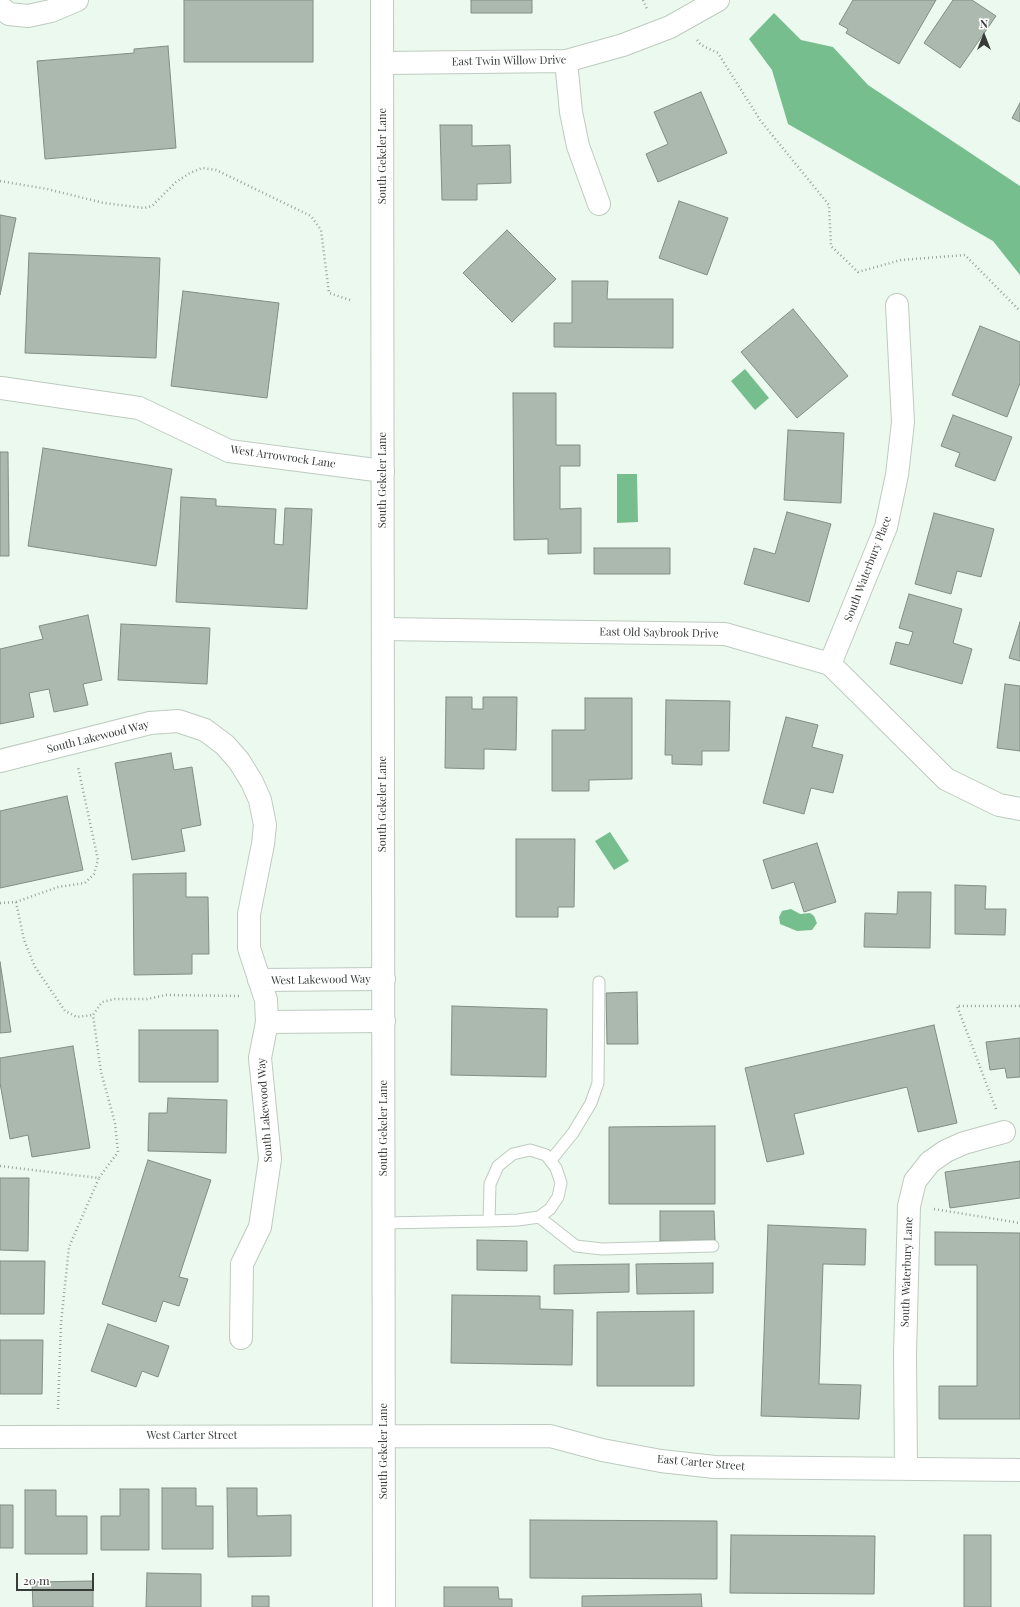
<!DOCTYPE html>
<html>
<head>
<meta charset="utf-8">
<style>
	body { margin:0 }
	#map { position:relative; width:1020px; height:1607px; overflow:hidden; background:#ebf9ee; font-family:"Playfair Display",serif }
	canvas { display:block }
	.north { position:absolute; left:964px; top:16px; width:40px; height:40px; -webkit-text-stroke:3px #fff; paint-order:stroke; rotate:0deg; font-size:11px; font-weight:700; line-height:16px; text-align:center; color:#373c38 }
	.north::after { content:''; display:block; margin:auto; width:14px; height:18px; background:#373c38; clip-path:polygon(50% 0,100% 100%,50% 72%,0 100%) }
	.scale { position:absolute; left:16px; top:1573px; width:78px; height:18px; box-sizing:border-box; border:2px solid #373c38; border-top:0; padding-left:5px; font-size:12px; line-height:14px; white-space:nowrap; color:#373c38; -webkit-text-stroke:3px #fff; paint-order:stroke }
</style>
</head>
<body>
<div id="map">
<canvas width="1020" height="1607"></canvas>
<div class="north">N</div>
<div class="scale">20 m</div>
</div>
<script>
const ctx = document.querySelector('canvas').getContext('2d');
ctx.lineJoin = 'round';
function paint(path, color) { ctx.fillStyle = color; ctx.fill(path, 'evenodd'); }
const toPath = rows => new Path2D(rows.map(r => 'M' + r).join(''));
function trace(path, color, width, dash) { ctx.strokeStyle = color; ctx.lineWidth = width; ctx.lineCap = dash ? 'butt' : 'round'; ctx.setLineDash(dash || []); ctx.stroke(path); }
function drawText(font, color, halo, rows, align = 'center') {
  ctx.font = font + ' "Playfair Display",serif'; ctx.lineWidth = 4; ctx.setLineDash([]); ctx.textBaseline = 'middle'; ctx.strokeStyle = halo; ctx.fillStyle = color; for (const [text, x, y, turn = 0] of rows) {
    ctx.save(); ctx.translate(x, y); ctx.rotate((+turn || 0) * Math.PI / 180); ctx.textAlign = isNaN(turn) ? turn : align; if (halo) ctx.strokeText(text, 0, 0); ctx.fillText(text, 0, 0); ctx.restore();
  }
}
paint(toPath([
	[774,13,801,40,833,47,868,85,1020,186,1020,275,993,241,788,124,772,70,749,39],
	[745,369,769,398,755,410,731,381],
	[617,474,637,474,638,522,617,523],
	[610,832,629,861,614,870,595,841],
	[791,909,800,914,810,913,814,916,817,923,812,930,797,931,780,924,779,917,782,911]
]), '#77be8e');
const building = toPath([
	[184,0,313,0,313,62,184,62,184,0],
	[471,0,532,0,532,13,471,13,471,0],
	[853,0,936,0,899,64,846,33,848,29,839,24,853,0],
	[953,0,972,0,996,16,960,68,924,43,953,0],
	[168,46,176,148,45,159,37,61,134,53,134,49,168,46],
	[701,92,727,153,658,182,646,154,668,144,654,112,701,92],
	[1020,103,1020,122,1012,118,1020,103],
	[440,125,472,125,472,146,510,145,511,183,477,184,477,200,442,200,440,125],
	[679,201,728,218,707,275,659,258,679,201],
	[0,215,16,218,0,295,0,215],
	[507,230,556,279,512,322,463,273,507,230],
	[29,253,160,258,156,358,25,353,29,253],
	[572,281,608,281,607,299,673,299,673,348,554,347,554,323,572,323,572,281],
	[183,291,279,303,267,398,171,386,183,291],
	[793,309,848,376,797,418,741,352,793,309],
	[980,326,1020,342,1020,383,1007,417,952,395,980,326],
	[513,393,556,393,556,445,580,445,580,466,560,466,560,509,581,508,581,553,548,554,548,539,514,540,513,393],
	[953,415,1012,437,995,481,955,466,960,453,941,446,953,415],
	[788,430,844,433,841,503,784,500,788,430],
	[43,448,172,469,156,566,28,546,43,448],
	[0,452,8,452,9,556,0,556,0,452],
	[181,497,216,499,216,506,276,509,274,544,283,545,285,508,312,509,307,609,176,602,181,497],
	[787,512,831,524,809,602,744,584,754,548,775,554,787,512],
	[934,513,994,529,981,577,957,571,951,594,915,584,934,513],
	[594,548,670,548,670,574,594,574,594,548],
	[909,594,962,609,953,643,972,649,962,684,890,664,896,642,909,645,913,632,899,628,909,594],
	[88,615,102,680,83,684,88,705,54,712,49,689,29,693,34,717,0,724,0,649,43,639,39,626,88,615],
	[1020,622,1020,661,1009,658,1020,622],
	[121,624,210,628,207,684,118,680,121,624],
	[1005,684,1020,686,1020,751,997,748,1005,684],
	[446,697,472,697,472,709,483,709,483,697,517,697,516,750,484,749,484,769,445,768,446,697],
	[585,698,632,698,632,779,589,780,589,791,552,791,552,730,585,730,585,698],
	[666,700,730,701,729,751,702,751,702,765,672,764,672,755,665,755,666,700],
	[786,717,818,725,812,747,843,755,833,793,811,788,804,814,763,803,786,717],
	[171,753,174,770,192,767,201,825,181,829,185,851,132,860,115,763,171,753],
	[67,796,83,870,0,888,0,811,67,796],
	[516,839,575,839,574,907,558,907,558,917,516,917,516,839],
	[817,843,836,902,804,912,794,882,772,889,763,860,817,843],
	[186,873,186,897,208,897,209,954,192,954,192,974,134,975,133,874,186,873],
	[955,885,986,886,985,909,1006,909,1005,935,955,934,955,885],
	[898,892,931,892,930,948,864,947,865,913,897,914,898,892],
	[0,962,11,1032,0,1033,0,962],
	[637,992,638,1044,607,1044,606,993,637,992],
	[452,1006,547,1009,546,1077,451,1075,452,1006],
	[934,1025,957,1123,918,1132,907,1087,794,1114,804,1154,767,1162,745,1068,934,1025],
	[139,1030,218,1030,218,1082,139,1082,139,1030],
	[1020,1038,1020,1077,1007,1078,1005,1068,990,1070,986,1042,1020,1038],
	[73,1046,90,1148,32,1157,28,1135,10,1139,0,1083,0,1058,73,1046],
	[168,1098,227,1100,226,1153,148,1151,149,1113,167,1113,168,1098],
	[715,1126,715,1204,609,1204,609,1127,715,1126],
	[148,1160,211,1180,179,1277,188,1279,179,1306,163,1301,156,1322,102,1304,148,1160],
	[1020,1161,1020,1198,950,1208,945,1172,1020,1161],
	[0,1178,29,1178,28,1251,0,1250,0,1178],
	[660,1211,714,1211,715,1240,660,1241,660,1211],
	[768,1225,866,1229,865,1265,823,1264,819,1384,861,1385,859,1419,761,1416,768,1225],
	[935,1232,1020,1233,1020,1419,939,1419,939,1386,977,1386,977,1265,935,1265,935,1232],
	[477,1240,527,1241,527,1271,477,1270,477,1240],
	[0,1261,45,1261,44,1314,0,1314,0,1261],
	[713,1263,713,1293,637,1294,636,1264,713,1263],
	[629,1264,629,1292,554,1294,554,1265,629,1264],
	[452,1295,540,1296,540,1309,573,1310,572,1365,451,1363,452,1295],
	[694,1311,694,1386,597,1386,597,1312,694,1311],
	[108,1324,169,1346,158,1377,142,1371,136,1387,91,1371,108,1324],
	[0,1340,43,1340,42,1394,0,1394,0,1340],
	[162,1488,196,1488,196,1506,213,1506,213,1549,162,1549,162,1488],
	[227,1488,257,1488,257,1516,291,1515,291,1556,228,1557,227,1488],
	[120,1489,149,1489,149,1550,101,1550,101,1516,120,1516,120,1489],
	[25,1490,56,1490,56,1516,87,1516,87,1554,25,1554,25,1490],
	[0,1505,13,1505,13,1548,0,1548,0,1505],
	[530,1520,717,1521,717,1579,530,1578,530,1520],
	[731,1535,875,1536,874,1594,730,1593,731,1535],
	[964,1535,991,1535,991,1607,964,1607,964,1535],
	[147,1573,201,1574,201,1607,146,1607,147,1573],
	[93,1581,93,1607,33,1607,32,1582,93,1581],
	[444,1587,498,1587,499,1599,512,1599,512,1607,444,1607,444,1587],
	[701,1594,702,1607,582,1607,582,1596,701,1594],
	[252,1596,269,1596,269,1607,252,1607,252,1596]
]);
paint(building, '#abb9af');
trace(building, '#818e85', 1);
const service = toPath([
	[551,1160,573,1133,591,1103,598,1083,599,982],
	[539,1217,576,1246,602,1249,713,1246],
	[384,1223,489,1221,518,1220,539,1217,550,1209,558,1197,561,1183,556,1168,546,1155,530,1150,513,1154,498,1166,490,1184,489,1221]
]);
const minor = toPath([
	[0,7,9,14,28,16,51,11,77,0],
	[566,61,571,112,578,146,599,204],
	[383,63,566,61,623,45,670,27,718,0],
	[1,388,139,408,229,451,383,471],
	[383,629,725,634,830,664,946,779,999,805,1020,809],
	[830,664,886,527,897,475,903,422,897,305],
	[0,761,150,723,178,721,205,730,225,745,239,761,252,782,260,800,265,825,263,844,249,914,249,948,266,1000,267,1022,260,1058,270,1159,260,1227,242,1264,241,1338],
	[259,980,384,979],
	[267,1022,384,1021],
	[0,1437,550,1436,602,1450,661,1461,715,1467,1020,1470],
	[906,1469,905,1353,909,1206,915,1181,930,1162,946,1151,964,1143,1004,1132]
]);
const tertiary = toPath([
	[382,0,384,1607]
]);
trace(service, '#bdcbc1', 13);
trace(minor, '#bdcbc1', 24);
trace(tertiary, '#bdcbc1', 24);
trace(toPath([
	[643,0,647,9],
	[697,40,701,45,718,53,760,120,829,205,831,246,858,272,901,260,965,255,1020,311],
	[0,181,47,189,104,203,144,208,152,206,176,182,190,173,202,168,216,170,311,216,321,230,329,293,350,300],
	[16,902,24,940,35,967,65,1011,77,1017,93,1015],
	[0,903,16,902,58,887,85,883,94,874,98,860,78,767],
	[996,1109,957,1006,1020,1006],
	[0,1166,99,1178,118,1152,115,1123,101,1072,93,1015,102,1002,115,999,147,999,166,995,240,996],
	[934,1209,1020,1223],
	[58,1409,61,1323,69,1247,99,1178]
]), '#99a39c', 2.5, [1, 3]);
trace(service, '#fff', 11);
trace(minor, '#fff', 22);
trace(tertiary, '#fff', 22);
drawText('11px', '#373c38', '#fff', [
	["East Twin Willow Drive",509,61,-1],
	["South Gekeler Lane",383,156,-90],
	["West Arrowrock Lane",283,457,8],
	["South Gekeler Lane",383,480,-90],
	["South Waterbury Place",868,569,-69],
	["East Old Saybrook Drive",659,633,1],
	["South Lakewood Way",98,737,-14],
	["South Gekeler Lane",383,804,-90],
	["West Lakewood Way",321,980,-1],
	["South Lakewood Way",265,1110,-94],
	["South Gekeler Lane",384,1128,-90],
	["South Waterbury Lane",907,1272,-88],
	["West Carter Street",192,1436],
	["South Gekeler Lane",384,1451,-90],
	["East Carter Street",701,1463,5]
]);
</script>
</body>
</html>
